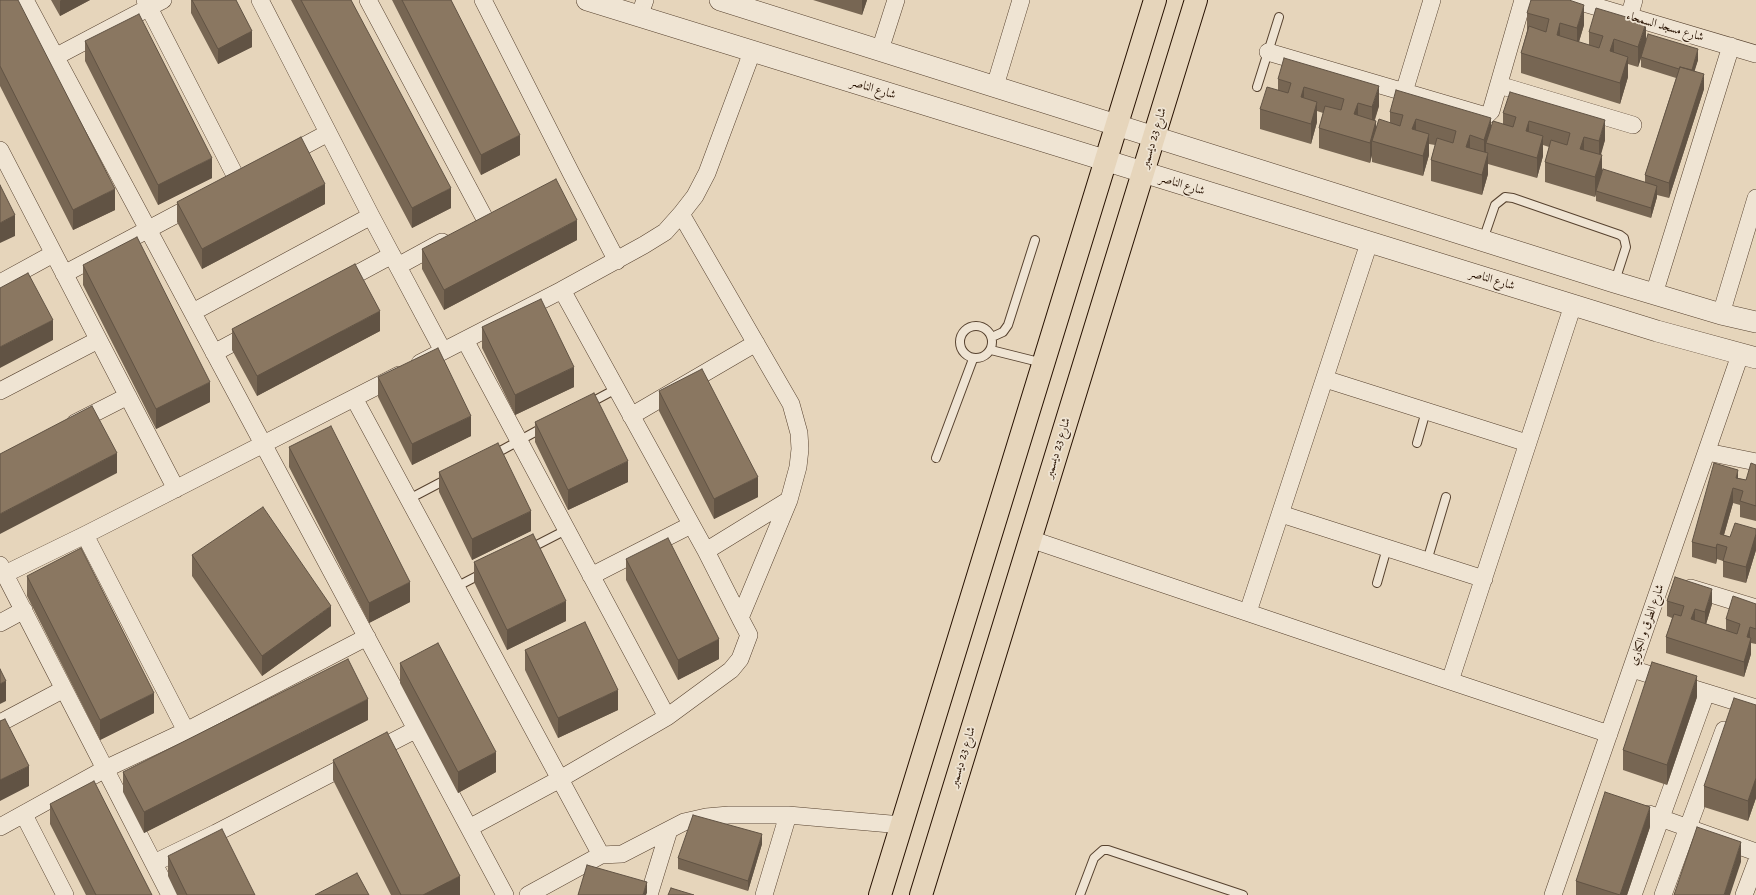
<!DOCTYPE html>
<html>
<head>
<meta charset="utf-8">
<style>
	body { margin:0 }
	canvas { display:block; background:#e6d5bb }
</style>
</head>
<body>
<canvas width="1756" height="895"></canvas>
<script>
const ctx = document.querySelector('canvas').getContext('2d');
ctx.lineJoin = 'round';
const toPath = rows => new Path2D(rows.map(r => 'M' + r).join(''));
function trace(path, color, width, dash) { ctx.strokeStyle = color; ctx.lineWidth = width; ctx.lineCap = dash ? 'butt' : 'round'; ctx.setLineDash(dash || []); ctx.stroke(path); }
function paint(path, color) { ctx.fillStyle = color; ctx.fill(path, 'evenodd'); }
function drawText(font, color, halo, rows, align = 'center') {
  ctx.font = font + ' Alegreya,Amiri,serif'; ctx.lineWidth = 3.5; ctx.setLineDash([]); ctx.textBaseline = 'middle'; ctx.strokeStyle = halo; ctx.fillStyle = color; for (const [text, x, y, turn = 0] of rows) {
    ctx.save(); ctx.translate(x, y); ctx.rotate((+turn || 0) * Math.PI / 180); ctx.textAlign = isNaN(turn) ? turn : align; if (halo) ctx.strokeText(text, 0, 0); ctx.fillText(text, 0, 0); ctx.restore();
  }
}
const service = toPath([
	[1257,87,1279,17],
	[1483,240,1495,205,1505,197,1513,198,1620,235,1624,238,1626,247,1615,281],
	'960 342a16 16 0 1 1 32 0a16 16 0 1 1-32 0Z',
	[992,337,1003,332,1008,325,1035,240],
	[991,350,1043,363],
	[588,404,616,389],
	[1417,443,1426,411],
	[493,455,544,427],
	[936,458,973,359],
	[409,499,449,478],
	[529,549,566,530],
	[1427,561,1446,497],
	[1377,583,1387,548],
	[456,587,483,573],
	[1080,895,1094,858,1103,850,1108,850,1243,895]
]);
const minor = toPath([
	[25,0,505,895],
	[145,0,238,181],
	[260,0,371,216,443,351],
	[368,0,485,219],
	[483,0,571,173,617,261],
	[1574,0,1756,54],
	[639,17,645,0],
	[1629,17,1634,0],
	[880,50,896,0],
	[1268,52,1486,116,1491,111,1523,0],
	[55,57,163,0],
	[1499,85,1633,125],
	[995,86,1021,0],
	[1404,92,1432,0],
	[0,150,176,489],
	[285,156,328,133],
	[398,266,442,242],
	[64,274,196,204],
	[0,283,53,254],
	[340,283,392,255],
	[562,290,706,551,740,618],
	[1654,294,1731,46],
	[193,312,371,216],
	[1721,314,1756,198],
	[465,340,667,717,560,779,469,828],
	[214,353,253,332],
	[420,363,562,290,644,245,665,232,681,214,695,196,707,173,752,52],
	[1325,379,1527,443],
	[0,391,98,340],
	[354,398,601,855],
	[631,416,756,343],
	[75,423,128,396],
	[1707,452,1756,462],
	[1281,514,1484,579],
	[85,535,186,731],
	[1030,539,1450,681,1609,734],
	[706,551,789,500],
	[0,565,170,895],
	[5,574,85,535,399,375],
	[591,576,691,525],
	[1691,588,1756,608],
	[1248,612,1369,243],
	[0,623,24,610],
	[1632,669,1670,681],
	[1450,681,1573,305],
	[1695,689,1756,708],
	[667,717,731,670,740,659,749,635,740,618,789,500,798,467,800,449,799,433,791,404,681,214],
	[0,723,64,689],
	[1649,814,1756,852],
	[24,815,65,895],
	[0,827,105,769,186,731,367,637],
	[154,863,216,833,417,729],
	[528,895,601,855,622,854,684,822,706,817,729,815,788,815,902,825],
	[649,895,669,830],
	[764,895,788,815],
	[1553,895,1740,355],
	[1633,895,1706,693],
	[1663,895,1724,730],
	[1744,895,1756,863]
]);
const tertiary = toPath([
	[587,0,1657,331,1756,358],
	[720,0,1614,282,1721,314,1756,322]
]);
const primary = toPath([
	[880,895,1155,0],
	[921,895,1196,0]
]);
trace(service, '#57422f', 10);
trace(minor, '#57422f', 18);
trace(tertiary, '#57422f', 22);
trace(primary, '#271100', 24);
trace(service, '#efe4d3', 8);
trace(minor, '#efe4d3', 17);
trace(tertiary, '#efe4d3', 21);
trace(primary, '#e6d5bb', 22);
paint(toPath([
	[0,0,115,210,73,230,0,86],
	[51,0,90,0,60,16],
	[191,0,236,0,252,47,218,64,191,13],
	[291,0,351,0,451,208,412,228],
	[392,0,451,0,520,155,481,175],
	[813,0,867,0,862,15],
	[1527,13,1584,25,1579,42,1589,45,1589,32,1646,42,1698,60,1694,71,1704,89,1669,198,1657,195,1657,197,1651,218,1596,201,1596,195,1595,197,1545,182,1545,162,1549,147,1543,145,1543,156,1537,178,1488,164,1488,174,1482,195,1431,181,1431,160,1435,145,1429,144,1429,155,1423,176,1372,162,1372,155,1370,163,1319,148,1319,128,1323,113,1317,111,1317,122,1311,144,1260,129,1260,109,1278,90,1278,79,1379,106,1375,120,1376,127,1390,123,1390,112,1491,127,1503,124,1503,113,1605,140,1600,155,1602,173,1645,182,1645,175,1676,78,1641,67,1641,58,1638,67,1628,64,1628,77,1620,104,1521,73,1521,53,1527,31],
	[85,41,212,178,158,205,85,61],
	[177,202,325,204,202,269,177,222],
	[577,240,444,310,422,269,422,249],
	[83,265,210,402,156,429,83,285],
	[482,327,574,387,515,415,482,348],
	[232,329,380,331,257,396,232,350],
	[378,377,471,436,412,465,378,397],
	[659,391,758,497,714,519,659,411],
	[535,422,628,482,568,510,535,442],
	[289,447,410,602,369,623,289,467],
	[1756,465,1756,521,1740,517,1740,505,1733,503,1724,535,1730,537,1756,529,1756,550,1746,583,1723,577,1723,561,1717,559,1716,564,1692,557,1692,542,1738,478,1746,480],
	[439,472,531,531,472,560,439,492],
	[192,555,331,626,262,676,192,576],
	[626,559,719,659,678,680,626,580],
	[474,562,566,621,507,650,474,582],
	[27,576,154,713,100,740,27,596],
	[1667,601,1712,604,1706,624,1726,630,1726,619,1756,604,1756,644,1751,643,1751,654,1744,677,1666,653,1666,637,1672,618,1667,616],
	[525,650,618,710,558,738,525,670],
	[400,663,496,772,458,793,400,683],
	[1697,697,1667,785,1623,770,1623,750],
	[1756,705,1756,798,1748,821,1704,807,1704,786],
	[368,720,144,833,123,792,123,772],
	[333,760,460,895,391,895,333,780],
	[50,804,152,895,86,895,50,824],
	[1650,827,1627,895,1576,895,1576,881],
	[762,844,748,891,678,869,678,858],
	[168,856,255,895,177,895,168,876]
]), '#776653');
paint(toPath([
	[61,0,90,0,60,16,60,1],
	[862,0,867,0,862,15],
	[1584,5,1584,25,1577,48,1577,28],
	[1560,23,1560,43,1557,35],
	[1646,23,1646,43,1638,67,1638,47],
	[252,31,252,47,218,64,218,49],
	[1614,39,1614,59,1610,51],
	[1698,49,1698,60,1691,83,1691,73],
	[1628,57,1628,77,1620,104,1620,83],
	[1704,74,1704,89,1669,198,1669,183],
	[1379,86,1379,106,1372,127,1372,107],
	[1304,87,1304,107,1301,97],
	[1317,102,1317,122,1311,144,1311,124],
	[1358,103,1358,123,1354,114],
	[1491,118,1491,138,1486,143,1486,155,1484,160,1484,140],
	[1416,119,1416,140,1412,129],
	[1605,120,1605,140,1599,162,1599,141],
	[1376,121,1376,141,1372,141,1372,155,1370,163,1370,143],
	[1529,121,1529,141,1526,131],
	[1429,134,1429,155,1423,176,1423,156],
	[520,135,520,155,481,175,481,155],
	[1470,135,1470,155,1466,147],
	[1543,136,1543,156,1537,178,1537,158],
	[1584,137,1584,157,1580,149],
	[1488,153,1488,174,1482,195,1482,175],
	[1602,155,1602,175,1596,191,1595,197,1595,177],
	[212,158,212,178,158,205,158,185],
	[325,184,325,204,202,269,202,249],
	[1657,186,1657,197,1651,218,1651,208],
	[451,188,451,208,412,228,412,208],
	[115,189,115,210,73,230,73,210],
	[15,215,15,236,0,243,0,223],
	[577,220,577,240,444,310,444,290],
	[380,311,380,331,257,396,257,376],
	[53,320,53,340,0,368,0,347],
	[574,367,574,387,515,415,515,395],
	[210,382,210,402,156,429,156,409],
	[471,416,471,436,412,465,412,444],
	[117,453,117,473,0,534,0,514],
	[628,461,628,482,568,510,568,490],
	[1738,470,1738,486,1736,478],
	[758,477,758,497,714,519,714,499],
	[1733,488,1733,503,1721,545,1720,534],
	[531,511,531,531,472,560,472,539],
	[1756,534,1756,550,1746,583,1746,567],
	[1717,544,1717,559,1716,564,1716,548],
	[410,582,410,602,369,623,369,603],
	[1712,589,1712,604,1705,628,1705,612],
	[566,601,566,621,507,650,507,630],
	[331,606,331,626,262,676,262,656],
	[1695,609,1695,625,1691,619],
	[1750,627,1750,642,1747,637],
	[1751,638,1751,654,1744,677,1744,662],
	[719,639,719,659,678,680,678,660],
	[1697,676,1697,697,1667,785,1667,765],
	[6,681,6,701,0,704,0,684],
	[618,690,618,710,558,738,558,718],
	[154,693,154,713,100,740,100,720],
	[368,699,368,720,144,833,144,812],
	[496,752,496,772,458,793,458,772],
	[29,766,29,786,0,801,0,780],
	[1756,778,1756,798,1748,821,1748,801],
	[1650,807,1650,827,1627,895,1620,895],
	[762,834,762,844,748,891,748,881],
	[1741,842,1741,862,1730,895,1724,895],
	[460,876,460,895,423,895],
	[647,882,647,893,646,895,643,895]
]), '#615344');
const building = toPath([
	[0,0,18,0,115,189,73,210,0,66,0,0],
	[192,0,236,0,252,31,218,49,192,0],
	[301,0,351,0,451,188,412,208,301,0],
	[402,0,451,0,520,135,481,155,402,0],
	[1531,0,1569,0,1584,5,1577,28,1560,23,1557,35,1599,48,1603,36,1589,32,1596,8,1646,23,1638,47,1614,39,1610,51,1628,57,1620,83,1521,53,1529,26,1546,32,1549,19,1527,13,1531,0],
	[139,14,212,158,158,185,85,41,139,14],
	[1648,34,1698,49,1692,70,1680,67,1679,69,1641,57,1648,34],
	[1284,58,1379,86,1372,107,1358,103,1354,114,1376,121,1370,143,1319,128,1325,106,1341,110,1344,99,1304,87,1301,97,1317,102,1311,124,1260,109,1267,87,1288,93,1291,83,1278,79,1284,58],
	[1680,67,1704,74,1669,183,1645,175,1680,67],
	[1396,90,1491,118,1484,140,1470,135,1466,147,1488,153,1482,175,1431,160,1437,138,1453,143,1456,131,1416,119,1412,129,1429,134,1423,156,1372,141,1379,119,1400,126,1403,115,1390,112,1396,90],
	[1510,92,1605,120,1599,141,1584,137,1580,149,1602,155,1595,177,1545,162,1551,140,1567,145,1570,133,1529,121,1526,131,1543,136,1537,158,1486,143,1493,121,1513,127,1516,117,1503,113,1510,92],
	[301,137,325,184,202,249,177,202,301,137],
	[1603,169,1657,186,1651,208,1596,191,1603,169],
	[556,179,577,220,444,290,422,249,556,179],
	[0,185,15,215,0,223,0,185],
	[137,237,210,382,156,409,83,265,137,237],
	[355,264,380,311,257,376,232,329,355,264],
	[28,273,53,320,0,347,0,288,28,273],
	[541,299,574,367,515,395,482,327,541,299],
	[438,348,471,416,412,444,378,377,438,348],
	[702,369,758,477,714,499,659,391,702,369],
	[594,393,628,461,568,490,535,422,594,393],
	[92,406,117,453,0,514,0,454,92,406],
	[331,426,410,582,369,603,289,447,331,426],
	[498,443,531,511,472,539,439,472,498,443],
	[1714,463,1738,470,1736,478,1746,480,1751,463,1756,465,1756,506,1740,501,1743,491,1733,488,1720,534,1730,537,1735,523,1756,529,1756,534,1746,567,1723,561,1727,547,1717,544,1716,548,1692,542,1714,463],
	[263,507,331,606,262,656,192,555,263,507],
	[533,534,566,601,507,630,474,562,533,534],
	[668,538,719,639,678,660,626,559,668,538],
	[81,548,154,693,100,720,27,576,81,548],
	[1675,577,1712,589,1705,612,1695,609,1691,619,1737,634,1740,624,1726,619,1733,596,1756,604,1756,629,1750,627,1747,637,1751,638,1744,662,1666,637,1674,614,1681,616,1684,606,1667,601,1675,577],
	[585,622,618,690,558,718,525,650,585,622],
	[438,643,496,752,458,772,400,663,438,643],
	[348,659,368,699,144,812,123,772,348,659],
	[1652,662,1697,676,1667,765,1623,750,1652,662],
	[0,669,6,681,0,684,0,669],
	[1734,698,1756,705,1756,778,1748,801,1704,786,1734,698],
	[5,719,29,766,0,780,0,721,5,719],
	[387,732,460,876,423,895,401,895,333,760,387,732],
	[94,781,152,895,96,895,50,804,94,781],
	[1605,792,1650,807,1620,895,1576,881,1605,792],
	[693,815,762,834,748,881,678,858,693,815],
	[1697,827,1741,842,1724,895,1674,895,1697,827],
	[222,829,255,895,187,895,168,856,222,829],
	[587,865,647,882,643,895,578,895,587,865],
	[357,873,369,895,315,895,357,873],
	[671,888,694,895,668,895,671,888]
]);
paint(building, '#8a7761');
trace(building, '#615344', 1);
drawText('12px', '#271100', '#efe4d3', [
	["شارع مسجد السمحاء",1665,27,16],
	["شارع الناصر",873,89,17],
	["شارع 23 ديسمبر",1154,138,-73],
	["شارع الناصر",1182,185,17],
	["شارع الناصر",1492,280,17],
	["شارع 23 ديسمبر",1058,448,-73],
	["شارع الطرق و الكباري",1647,625,-71],
	["شارع 23 ديسمبر",963,757,-73]
]);
</script>
</body>
</html>
